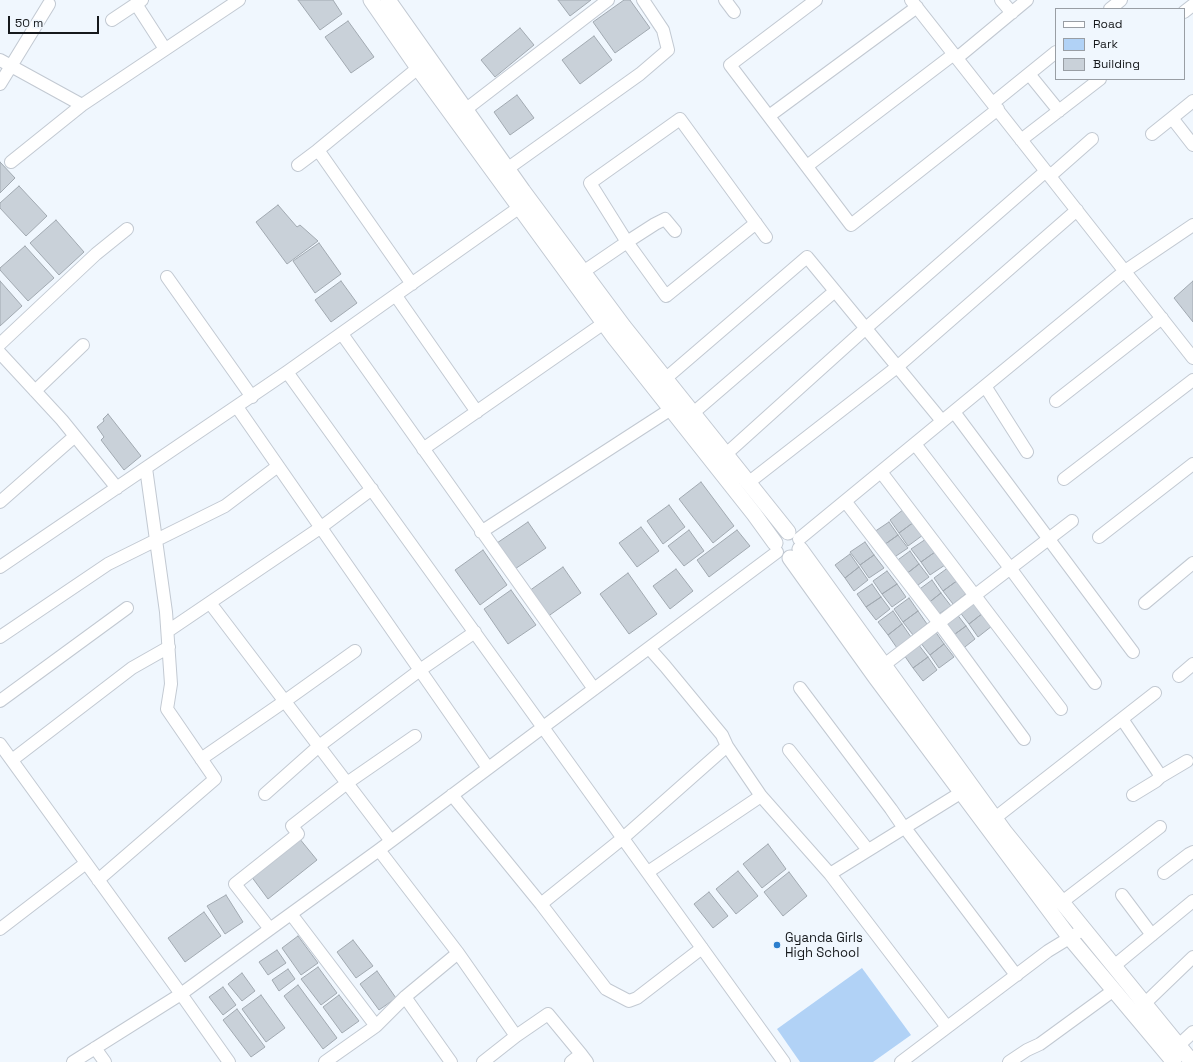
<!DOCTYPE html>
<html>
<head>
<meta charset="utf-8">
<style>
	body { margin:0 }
	#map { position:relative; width:1193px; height:1062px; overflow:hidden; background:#f0f7fe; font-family:"Space Grotesk",sans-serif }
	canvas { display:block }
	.legend { position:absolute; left:1055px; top:8px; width:130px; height:72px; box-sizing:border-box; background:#f0f7fe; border:1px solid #999ea4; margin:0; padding:5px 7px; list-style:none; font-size:12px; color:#16191c }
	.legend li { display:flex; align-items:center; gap:8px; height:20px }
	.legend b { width:20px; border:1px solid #999ea4 }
	.scale { position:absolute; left:8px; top:16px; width:91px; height:18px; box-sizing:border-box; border:2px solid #16191c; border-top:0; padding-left:5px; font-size:12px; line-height:14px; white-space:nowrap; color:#16191c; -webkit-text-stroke:3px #f0f7fe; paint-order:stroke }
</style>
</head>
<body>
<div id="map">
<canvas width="1193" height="1062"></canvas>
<ul class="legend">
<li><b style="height:5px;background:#fff"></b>Road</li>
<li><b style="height:11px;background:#b1d2f6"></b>Park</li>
<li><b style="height:11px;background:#c9d1d9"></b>Building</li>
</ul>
<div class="scale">50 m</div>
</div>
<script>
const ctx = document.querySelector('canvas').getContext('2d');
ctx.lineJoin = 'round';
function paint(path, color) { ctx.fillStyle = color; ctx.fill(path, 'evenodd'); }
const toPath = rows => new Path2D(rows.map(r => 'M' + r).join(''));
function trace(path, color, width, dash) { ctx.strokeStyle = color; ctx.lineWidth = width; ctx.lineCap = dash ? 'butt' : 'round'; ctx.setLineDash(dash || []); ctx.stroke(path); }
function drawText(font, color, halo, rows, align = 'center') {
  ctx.font = font + ' "Space Grotesk",sans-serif'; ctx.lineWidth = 3; ctx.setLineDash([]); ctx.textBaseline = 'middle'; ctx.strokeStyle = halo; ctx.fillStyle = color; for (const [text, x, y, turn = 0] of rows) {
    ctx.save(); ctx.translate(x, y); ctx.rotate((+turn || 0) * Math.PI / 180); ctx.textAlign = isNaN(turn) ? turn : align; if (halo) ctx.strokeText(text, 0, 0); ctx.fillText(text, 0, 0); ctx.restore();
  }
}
paint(toPath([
	[862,968,911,1035,873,1062,800,1062,777,1029]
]), '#b1d2f6');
const building = toPath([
	[298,0,333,0,342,14,320,30,298,0],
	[558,0,591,0,570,16,558,0],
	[624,0,630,0,650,28,615,53,593,22,624,0],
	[348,21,374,57,351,73,325,37,348,21],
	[520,28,534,45,495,77,481,60,520,28],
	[594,36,612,60,580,84,562,60,594,36],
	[517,95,534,118,510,135,494,112,517,95],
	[0,162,15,178,0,193,0,162],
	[19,186,47,216,26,236,0,208,0,203,19,186],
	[278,205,297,227,300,225,318,241,287,264,256,222,278,205],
	[56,220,84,252,59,275,30,243,56,220],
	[319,243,341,274,315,293,293,261,319,243],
	[25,246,54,278,28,301,0,270,0,268,25,246],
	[0,281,22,306,0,326,0,281],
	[341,281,357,303,331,322,315,300,341,281],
	[1193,281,1193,322,1174,298,1193,281],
	[108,414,141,456,124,470,101,440,104,437,97,427,104,421,103,419,108,414],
	[701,482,734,526,713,543,679,499,701,482],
	[669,505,685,527,663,544,647,521,669,505],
	[904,509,914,522,899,533,890,520,904,509],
	[528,522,546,548,512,571,494,545,528,522],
	[889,522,898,535,884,545,874,532,889,522],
	[914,522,923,535,908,546,899,533,914,522],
	[641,527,659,551,637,567,619,543,641,527],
	[689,530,704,551,684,566,668,546,689,530],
	[737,530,750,546,709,577,697,560,737,530],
	[898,535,908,548,893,558,884,545,898,535],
	[926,539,935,552,921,562,911,549,926,539],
	[865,542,874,555,860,565,850,552,865,542],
	[483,550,507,585,480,605,455,570,483,550],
	[910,551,919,564,905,575,895,562,910,551],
	[935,552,945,565,930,575,921,562,935,552],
	[850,554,859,567,845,578,835,565,850,554],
	[874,555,884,568,869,578,860,565,874,555],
	[919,564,929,577,914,588,905,575,919,564],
	[563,567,581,593,547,617,529,591,563,567],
	[859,567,868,580,854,591,845,578,859,567],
	[949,567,958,580,943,591,934,578,949,567],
	[676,569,693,591,670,609,653,586,676,569],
	[887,571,897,584,882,594,873,581,887,571],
	[628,573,657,614,629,634,600,594,628,573],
	[932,580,941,593,927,604,917,591,932,580],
	[958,580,967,593,953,604,943,591,958,580],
	[872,584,881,597,866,607,857,594,872,584],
	[897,584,906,597,892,607,882,594,897,584],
	[511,590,536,625,508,644,484,609,511,590],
	[941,593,951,606,936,616,927,604,941,593],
	[881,597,890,609,876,620,866,607,881,597],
	[909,598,918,611,903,622,894,609,909,598],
	[974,600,983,613,969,624,959,611,974,600],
	[893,611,902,624,888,635,878,622,893,611],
	[918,611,927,624,913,635,903,622,918,611],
	[956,613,966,626,951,637,942,624,956,613],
	[983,613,992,626,978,637,969,624,983,613],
	[902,624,911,637,897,648,888,635,902,624],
	[966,626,975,639,961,650,951,637,966,626],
	[935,631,944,644,930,655,920,642,935,631],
	[918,644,928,657,913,668,904,655,918,644],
	[944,644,954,657,939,668,930,655,944,644],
	[928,657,937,670,923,681,913,668,928,657],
	[299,838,317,860,268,899,251,876,299,838],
	[768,844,786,869,762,888,743,864,768,844],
	[738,871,758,896,736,914,716,889,738,871],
	[789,872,807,896,783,916,764,892,789,872],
	[709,892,728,916,713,928,694,904,709,892],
	[226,895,243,922,225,934,207,906,226,895],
	[204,912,221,936,185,962,168,938,204,912],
	[298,936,318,963,301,975,282,948,298,936],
	[353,940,373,966,356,978,337,952,353,940],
	[277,950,286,963,268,975,259,962,277,950],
	[318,967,337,993,321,1005,301,979,318,967],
	[288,969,295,979,279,991,272,980,288,969],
	[377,971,396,998,379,1010,360,984,377,971],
	[242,973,255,991,242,1001,228,984,242,973],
	[298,985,337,1038,323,1049,284,996,298,985],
	[223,987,236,1005,223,1015,209,997,223,987],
	[261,995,285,1028,266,1042,242,1009,261,995],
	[339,995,359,1021,342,1033,323,1007,339,995],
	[237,1009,265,1047,251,1057,223,1020,237,1009]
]);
paint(building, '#c9d1d9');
trace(building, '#a1a9b1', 1);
const minor = toPath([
	[725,0,734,12],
	[816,0,730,65,851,225,998,109],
	[911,0,1193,358],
	[1001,0,1012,13],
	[136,4,165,49],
	[1110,9,1121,0],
	[1184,12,1193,5],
	[112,20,142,0],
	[957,58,1027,0],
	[0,60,82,105],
	[1029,74,1059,111],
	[0,84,49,4],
	[993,103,1056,52],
	[465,110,608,0],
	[769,116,917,7],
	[1172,118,1193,101],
	[1152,134,1172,118,1193,145],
	[1021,140,1100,79],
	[11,162,82,105,239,0],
	[298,165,318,150],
	[807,166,954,54],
	[507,169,640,74,668,50,663,30,643,0],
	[1050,176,1092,139],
	[675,231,665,219,655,224,627,242,666,296,756,223],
	[583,272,627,242,590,183,680,119,766,237],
	[167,277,252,397],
	[412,284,318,150,418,68],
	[396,296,477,412],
	[342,334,594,689],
	[0,344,96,254,127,229],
	[0,353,62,420,117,488],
	[287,372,784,1062],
	[665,379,807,257,942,421],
	[985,386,1027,452],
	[35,391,83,345],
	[1056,401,1162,318],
	[237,407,488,768],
	[954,412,1133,652],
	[692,414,835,291],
	[915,444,1010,568,1095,683],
	[423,449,604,323],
	[725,455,866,328,1046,171],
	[881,472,1061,709],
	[1064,479,1193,380],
	[748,483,897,367,1077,210],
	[845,501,939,623,1024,739],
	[0,502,75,436],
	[481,532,671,409],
	[1099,537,1193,464],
	[799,539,1125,271,1193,225],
	[0,567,287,372,527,202],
	[210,603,391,841],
	[1145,603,1193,563],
	[168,631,320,528,372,489],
	[0,637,108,564,225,506,278,466],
	[649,648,665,666,722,735,727,746,761,796,830,874,947,1027],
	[884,665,1072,521],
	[1179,676,1193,664],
	[800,688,891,809,904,828,905,828,1016,975,1017,975],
	[0,701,127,608],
	[1122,719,1158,772,1160,777,1156,781,1133,795],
	[0,744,181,994,229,1062],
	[789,750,868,850],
	[201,759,285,701,355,651],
	[12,760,132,668,169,647],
	[1160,777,1187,761],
	[265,794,319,746,420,670,475,632],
	[452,795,541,904,606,989,629,1001,637,998,702,948],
	[995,818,1155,693],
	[379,850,458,953,516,1036],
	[648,872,761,796],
	[1164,873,1189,854,1193,852],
	[830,874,962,792],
	[98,880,215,779,167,709,171,684,166,612,146,468],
	[1122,895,1152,935],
	[1062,902,1160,827],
	[541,904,623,838,727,746],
	[291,914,376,1026,325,1062],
	[0,929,86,863],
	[270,929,235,884,298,834,292,826,347,783,415,736],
	[1114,966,1193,901],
	[405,997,451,1062],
	[1139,1009,1193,957],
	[376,1026,405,997,458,953],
	[1179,1045,1193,1032],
	[95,1048,105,1062],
	[73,1062,181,994,270,929,379,850,777,552],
	[483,1062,516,1036,548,1014,581,1054],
	[571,1062,581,1054,587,1062],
	[901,1062,1048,951,1084,929],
	[1009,1062,1027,1050,1040,1044,1114,990]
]);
const major = toPath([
	[371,0,418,68,614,337,754,514,775,543],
	[388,0,523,191,624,327,788,532],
	[800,549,1004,831,1192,1062],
	[790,558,876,678,1070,938,1174,1062]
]);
trace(minor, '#c2c9d2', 14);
trace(major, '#c2c9d2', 17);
trace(minor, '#fff', 12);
trace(major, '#fff', 15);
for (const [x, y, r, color] of [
	[777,945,4,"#2c7ecd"]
]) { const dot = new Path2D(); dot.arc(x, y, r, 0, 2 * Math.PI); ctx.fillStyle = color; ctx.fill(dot); trace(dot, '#f0f7fe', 1.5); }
drawText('13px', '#16191c', '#f0f7fe', [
	["Gyanda Girls",785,938],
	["High School",785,953]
], 'left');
</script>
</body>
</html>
